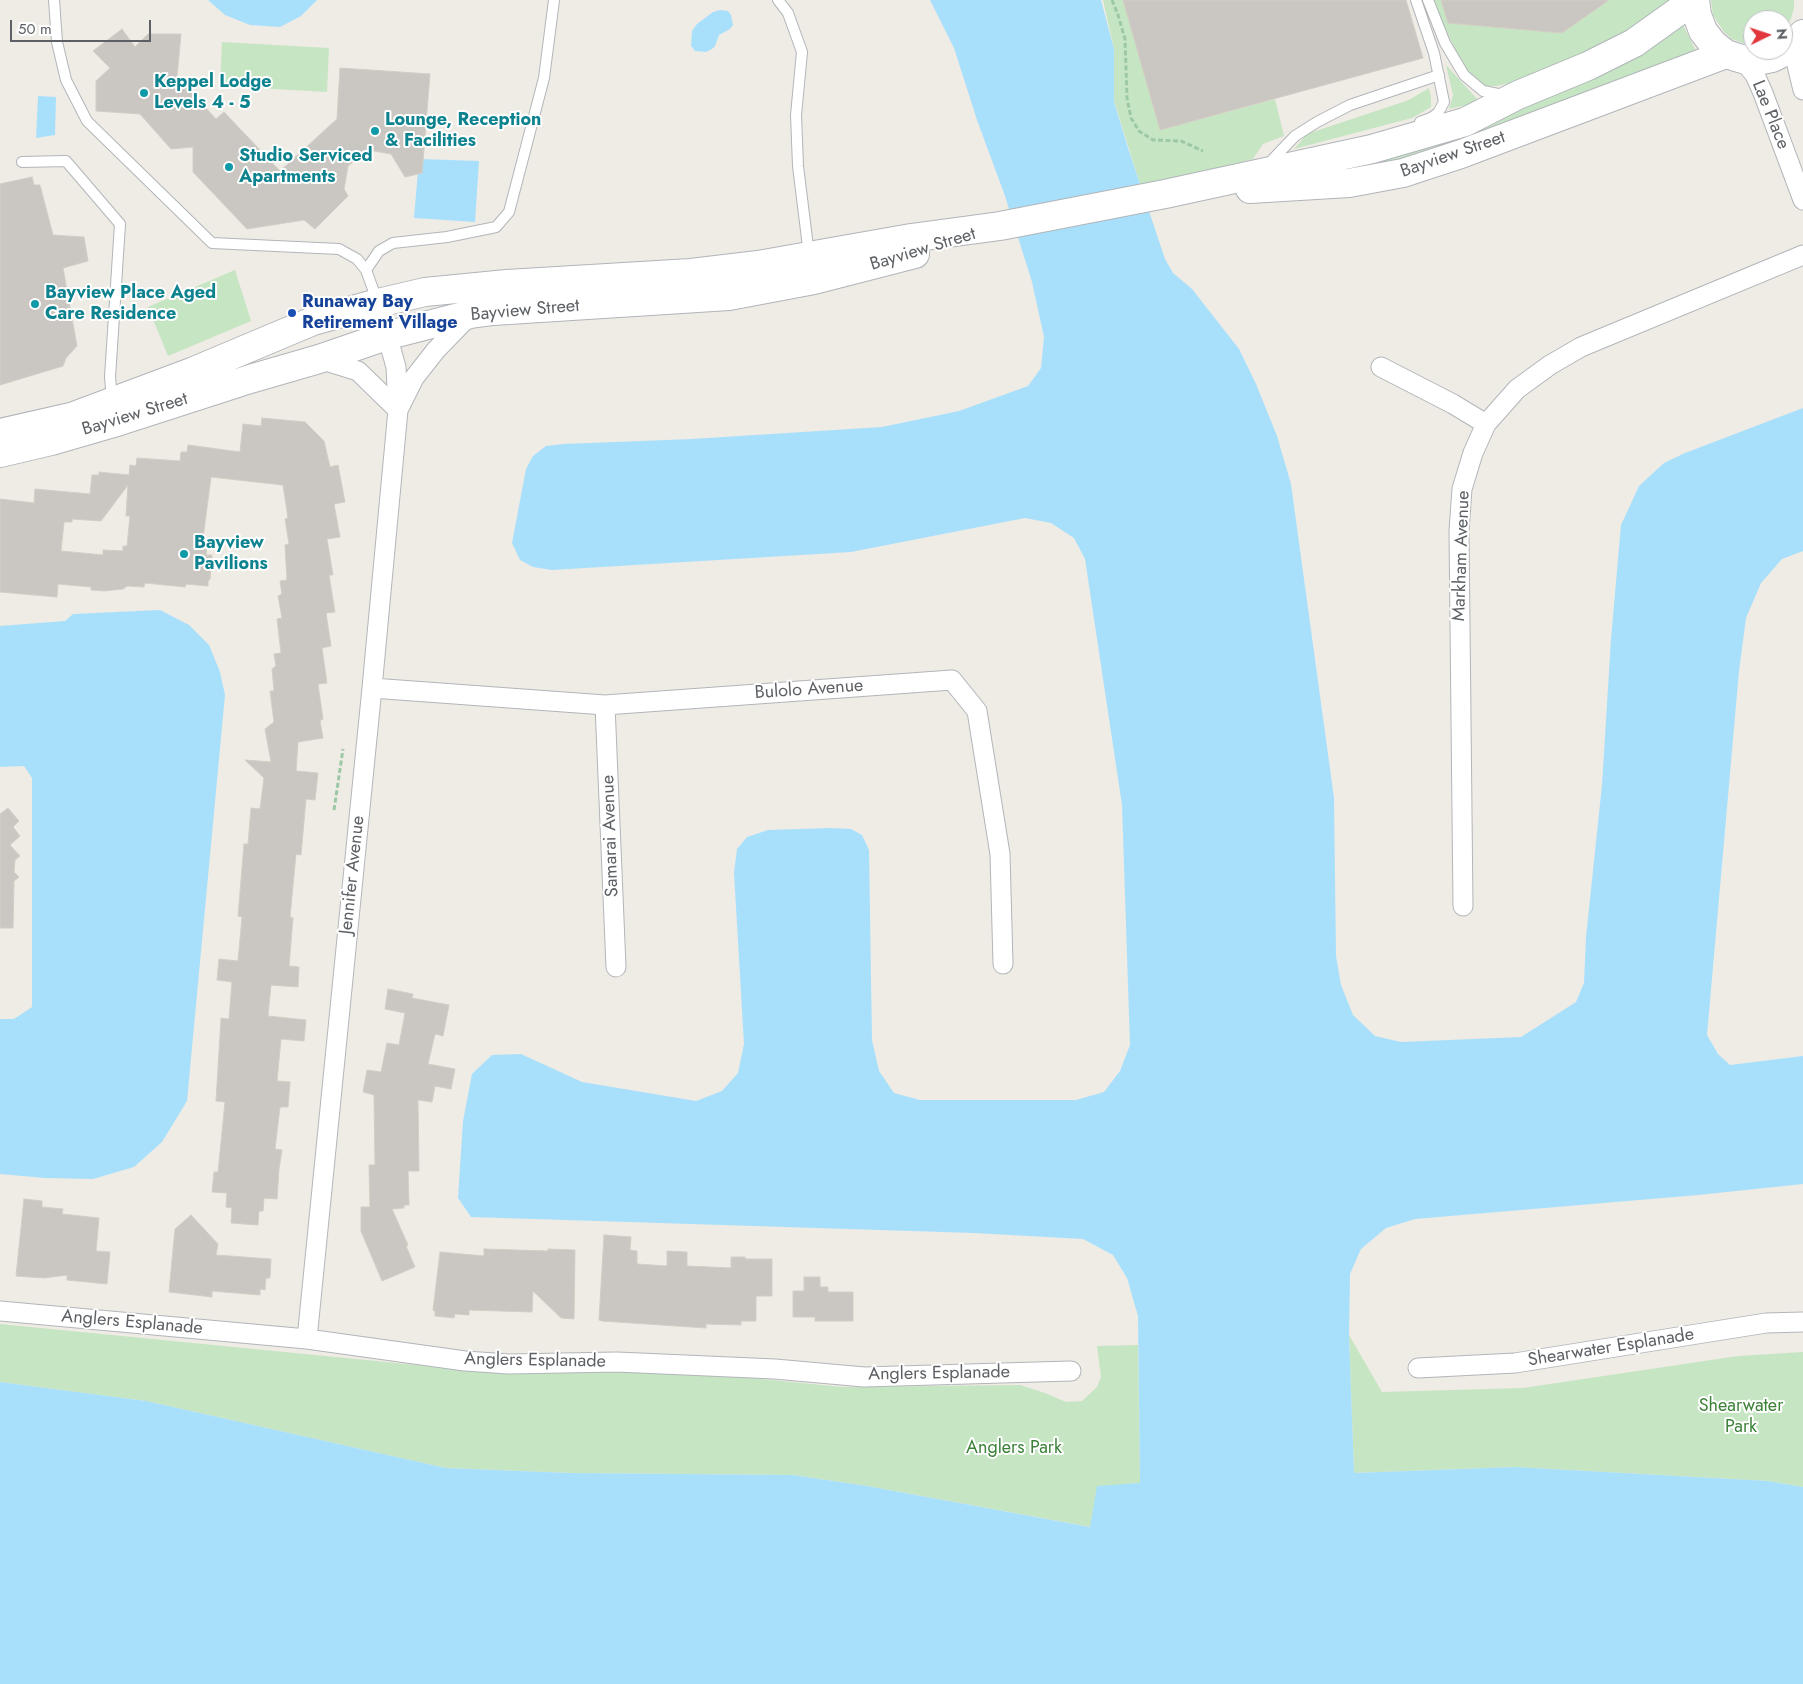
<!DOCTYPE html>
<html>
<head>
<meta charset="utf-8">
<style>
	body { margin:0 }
	#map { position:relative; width:1803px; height:1684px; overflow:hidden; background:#efebe5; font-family:Jost,sans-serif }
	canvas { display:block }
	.north { position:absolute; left:1743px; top:10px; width:50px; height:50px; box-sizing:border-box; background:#fff; border:1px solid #bec0c1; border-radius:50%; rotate:86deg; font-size:14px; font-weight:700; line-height:20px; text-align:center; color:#5d6165 }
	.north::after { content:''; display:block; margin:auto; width:18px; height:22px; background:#e2373d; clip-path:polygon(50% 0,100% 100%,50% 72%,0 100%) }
	.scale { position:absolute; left:10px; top:20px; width:141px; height:22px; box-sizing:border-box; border:2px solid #5d6165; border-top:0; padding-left:6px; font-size:15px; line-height:18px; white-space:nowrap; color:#5d6165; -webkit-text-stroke:4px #fff; paint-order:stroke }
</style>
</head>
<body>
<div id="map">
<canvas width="1803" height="1684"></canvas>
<div class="north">N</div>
<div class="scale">50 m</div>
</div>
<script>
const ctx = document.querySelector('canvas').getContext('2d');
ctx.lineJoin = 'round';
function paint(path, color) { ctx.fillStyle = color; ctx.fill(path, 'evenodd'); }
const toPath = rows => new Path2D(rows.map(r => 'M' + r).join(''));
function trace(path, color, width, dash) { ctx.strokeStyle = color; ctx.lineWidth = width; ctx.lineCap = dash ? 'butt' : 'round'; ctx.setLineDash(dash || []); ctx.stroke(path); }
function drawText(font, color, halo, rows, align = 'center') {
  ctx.font = font + ' Jost,sans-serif'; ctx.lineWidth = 4; ctx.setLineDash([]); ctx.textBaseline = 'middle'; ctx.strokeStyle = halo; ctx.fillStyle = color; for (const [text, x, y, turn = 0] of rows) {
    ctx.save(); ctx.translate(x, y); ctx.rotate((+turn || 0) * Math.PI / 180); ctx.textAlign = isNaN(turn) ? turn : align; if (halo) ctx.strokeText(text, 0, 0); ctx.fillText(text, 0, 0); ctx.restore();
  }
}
paint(toPath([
	[1103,0,1123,0,1160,130,1275,99,1284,136,1263,144,1253,159,1178,178,1140,184,1114,101,1114,49],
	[1431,0,1441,0,1448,23,1562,33,1609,0,1671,0,1637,32,1511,83,1496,86,1486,86,1477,81,1463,65],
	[1711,0,1794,0,1794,8,1791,19,1783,30,1783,20,1753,20,1753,44,1743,43,1732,39,1724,32,1713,15],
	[1681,21,1696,51,1388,168,1196,187,1380,154],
	[222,42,329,48,327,92,220,86],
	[1446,65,1478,100,1467,105,1449,109,1453,95],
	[1429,88,1431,97,1431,107,1412,118,1294,149,1307,134,1409,100],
	[235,270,251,321,168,356,148,307],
	[0,1324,488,1372,672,1370,842,1387,1020,1385,1045,1393,1066,1402,1082,1401,1097,1387,1101,1377,1097,1346,1138,1345,1140,1483,1091,1527,867,1486,793,1475,570,1473,446,1468,146,1401,0,1382],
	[1349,1335,1382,1392,1523,1388,1738,1356,1803,1352,1803,1487,1768,1481,1515,1467,1354,1473]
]), '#c6e5c3');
paint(toPath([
	[208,0,317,0,301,16,280,27,250,25,225,15],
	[930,0,1101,0,1114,49,1114,102,1129,151,1165,259,1173,273,1192,289,1239,349,1256,384,1277,436,1291,484,1334,798,1336,956,1341,985,1353,1015,1375,1036,1401,1042,1521,1037,1576,1002,1584,983,1586,937,1602,785,1611,639,1621,525,1639,486,1664,463,1685,453,1803,408,1803,551,1782,559,1761,583,1746,618,1739,671,1707,1035,1718,1054,1730,1065,1803,1056,1803,1184,1698,1195,1415,1219,1386,1228,1361,1249,1350,1274,1349,1335,1354,1473,1515,1467,1768,1481,1803,1487,1803,1684,0,1684,0,1382,146,1401,446,1468,570,1473,793,1475,867,1486,1090,1527,1097,1486,1140,1483,1138,1316,1127,1278,1113,1255,1083,1239,974,1233,471,1217,458,1198,463,1121,472,1074,492,1055,521,1054,582,1082,696,1101,722,1091,738,1073,744,1044,734,873,737,849,747,837,768,830,830,828,851,829,862,835,869,850,872,1040,879,1071,894,1093,920,1100,1076,1100,1104,1092,1120,1071,1130,1045,1122,805,1085,559,1074,538,1051,523,1025,518,851,552,552,570,533,567,520,560,512,543,526,469,533,456,546,446,564,444,692,439,882,427,959,411,1028,386,1041,368,1044,337,1032,282,1005,196,977,120,954,48],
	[720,10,728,11,731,15,733,25,730,29,719,35,715,46,712,49,706,52,695,51,691,46,692,31,697,24,713,12],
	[38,96,56,97,55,135,36,138],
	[419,159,479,161,475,222,414,218],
	[160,610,189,625,209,645,220,672,225,695,187,1101,162,1142,134,1167,93,1179,45,1178,0,1174,0,1019,14,1019,32,1007,32,778,24,766,0,767,0,626,65,621,73,614]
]), '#a8e0fc');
const building = toPath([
	[1123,0,1406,0,1423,58,1160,130,1123,0],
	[1441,0,1609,0,1562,33,1448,23,1441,0],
	[122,29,135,47,148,34,181,34,177,77,216,119,224,112,280,171,337,119,340,68,430,74,422,173,405,177,391,154,368,150,348,166,344,189,348,196,315,229,304,220,247,229,193,172,193,147,171,149,140,114,96,111,96,81,110,68,93,51,122,29],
	[32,177,34,185,40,185,53,235,84,237,88,261,63,268,77,346,66,358,63,366,0,385,0,184,32,177],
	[262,418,305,422,324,441,330,467,338,465,345,502,334,504,340,537,327,539,333,575,329,575,335,612,326,613,331,646,322,648,327,683,318,684,323,719,320,721,323,738,298,742,296,771,318,773,315,800,306,799,301,855,296,854,290,917,293,918,289,966,299,967,298,987,271,985,268,1016,306,1020,304,1041,281,1039,277,1081,290,1082,288,1107,280,1107,275,1149,282,1150,279,1169,277,1199,264,1198,263,1211,259,1211,258,1225,231,1223,232,1208,226,1207,227,1193,212,1192,214,1172,218,1172,225,1102,216,1101,221,1018,229,1019,232,982,217,980,219,959,238,961,242,917,238,916,244,844,248,844,251,808,260,809,264,778,245,760,271,762,265,729,274,722,270,691,274,691,272,669,276,666,274,654,281,653,277,619,282,618,278,596,282,594,280,581,287,580,285,545,289,544,285,519,288,518,283,485,211,477,203,538,208,539,206,555,212,555,210,579,208,581,208,586,186,584,185,587,145,583,144,587,127,586,123,589,104,591,91,590,91,587,58,584,57,597,0,592,0,499,34,503,35,489,90,494,92,475,99,475,99,472,129,475,130,465,136,466,137,458,180,461,181,452,187,452,188,445,240,452,243,424,261,426,262,418],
	[128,485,126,516,130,516,127,546,123,546,123,551,103,550,103,555,61,551,64,522,72,522,72,519,101,521,128,485],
	[8,808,19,821,13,827,20,836,10,845,20,856,15,860,14,872,19,877,14,881,13,928,0,928,0,814,8,808],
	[388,989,413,994,412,998,449,1005,443,1036,435,1034,428,1064,455,1069,451,1089,435,1086,432,1102,418,1100,419,1171,408,1171,409,1205,404,1205,404,1208,392,1209,408,1245,406,1246,415,1267,382,1281,361,1231,361,1207,370,1207,369,1165,375,1165,374,1095,363,1092,367,1070,381,1072,387,1043,399,1045,405,1013,385,1009,388,989],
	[24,1199,42,1201,42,1207,63,1209,62,1214,99,1218,96,1251,110,1252,107,1284,67,1280,67,1275,44,1278,16,1276,24,1199],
	[191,1215,218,1244,216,1255,271,1259,270,1278,266,1278,265,1290,260,1289,260,1295,212,1291,212,1297,169,1292,175,1229,191,1215],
	[604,1235,631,1237,630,1250,637,1251,637,1264,667,1266,667,1251,687,1252,687,1266,731,1268,731,1257,745,1257,745,1259,772,1259,772,1296,756,1296,756,1321,741,1321,741,1325,706,1324,706,1328,602,1321,599,1320,604,1235],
	[484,1249,548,1251,548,1249,575,1250,574,1319,561,1318,533,1291,532,1312,469,1310,469,1315,455,1314,454,1318,435,1316,435,1311,433,1310,440,1252,484,1256,484,1249],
	[804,1277,820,1277,820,1287,828,1287,828,1292,853,1292,853,1321,815,1321,815,1317,793,1317,793,1291,804,1291,804,1277]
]);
paint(building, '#cac6c1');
trace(building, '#d3cdc4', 1);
const service = toPath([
	[54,0,57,42,66,80,87,121,212,243,339,249,357,259,366,270,378,303],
	[778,0,788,13,802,52,796,115,798,166,809,255],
	[1416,0,1434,53,1444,102,1438,113,1431,118,1420,122],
	[1428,0,1445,43,1464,75,1483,91,1503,95],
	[1273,159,1295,136,1317,122,1350,105,1439,75],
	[22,162,66,161,120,224,110,377,112,400],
	[366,270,379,251,393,243,447,237,496,227,509,212,544,78,554,0]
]);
const minor = toPath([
	[1798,41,1796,61,1803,90],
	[1742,59,1755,75,1763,93,1803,200],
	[319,359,358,371,398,410,414,378,436,350,470,315],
	[1381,367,1453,404,1486,424],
	[372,688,605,705,952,680,977,711,1000,854,1003,964],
	[605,705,616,967],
	[1463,906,1459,531,1462,489,1473,453,1486,424,1517,389,1550,365,1581,347,1803,255],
	[0,1311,307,1339,465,1361,509,1364,617,1362,775,1369,864,1377,1071,1371],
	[307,1339,372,688,398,410,396,367,378,303],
	[1418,1368,1515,1363,1766,1323,1803,1322]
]);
const secondary = toPath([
	[1695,0,1697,15,1703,31,1713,44,1726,54,1742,59,1757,61,1772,58,1786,51,1803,34],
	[1250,189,1349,183,1403,173,1461,154,1726,54],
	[0,433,71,417,194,371,313,321,378,303,425,292,507,284,691,273,758,265,911,238,1000,226,1165,194,1372,149,1465,122,1518,95,1588,66,1634,43,1694,0],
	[0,453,51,441,120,421,250,379,319,359,389,335,471,314,493,311,729,296,814,280,915,254]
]);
trace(service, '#b2b6b9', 12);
trace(minor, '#b2b6b9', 21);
trace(secondary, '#b1b5b9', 30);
trace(toPath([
	[1112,0,1118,15,1125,39,1127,98,1131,118,1139,131,1153,140,1181,141,1203,151],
	[334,810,343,749]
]), '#9dc8a5', 3, [5, 2.5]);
trace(service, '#fff', 10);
trace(minor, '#fff', 19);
trace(secondary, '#fff', 28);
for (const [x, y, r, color] of [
	[144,93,5,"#0f9aa8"],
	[375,131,5,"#0f9aa8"],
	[229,167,5,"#0f9aa8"],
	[35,304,5,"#0f9aa8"],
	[292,313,5,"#1a4fb4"],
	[184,554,5,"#0f9aa8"]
]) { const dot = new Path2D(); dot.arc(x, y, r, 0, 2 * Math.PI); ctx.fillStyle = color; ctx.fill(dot); trace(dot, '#fff', 2); }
drawText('bold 18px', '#0d838f', '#fff', [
	["Keppel Lodge",154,83],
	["Levels 4 - 5",154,104],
	["Lounge, Reception",385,121],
	["& Facilities",385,142],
	["Studio Serviced",239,157],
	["Apartments",239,178],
	["Bayview Place Aged",45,294],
	["Care Residence",45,315],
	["Bayview",194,544],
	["Pavilions",194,565]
], 'left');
drawText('18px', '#5d6165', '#fff', [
	["Lae Place",1770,115,68],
	["Bayview Street",1453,155,-19],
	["Bayview Street",923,250,-17],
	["Bayview Street",525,311,-5],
	["Bayview Street",135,415,-17],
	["Markham Avenue",1462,556,-88],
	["Bulolo Avenue",809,690,-4],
	["Samarai Avenue",611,836,-92],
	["Jennifer Avenue",353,875,-84],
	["Anglers Esplanade",132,1323,5],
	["Shearwater Esplanade",1611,1348,-9],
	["Anglers Esplanade",535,1361,1],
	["Anglers Esplanade",939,1374,-1]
]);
drawText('bold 18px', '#164399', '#fff', [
	["Runaway Bay",302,303],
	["Retirement Village",302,324]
], 'left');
drawText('18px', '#3c8138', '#fff', [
	["Shearwater",1741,1407],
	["Park",1741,1428],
	["Anglers Park",1014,1449]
]);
</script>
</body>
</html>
